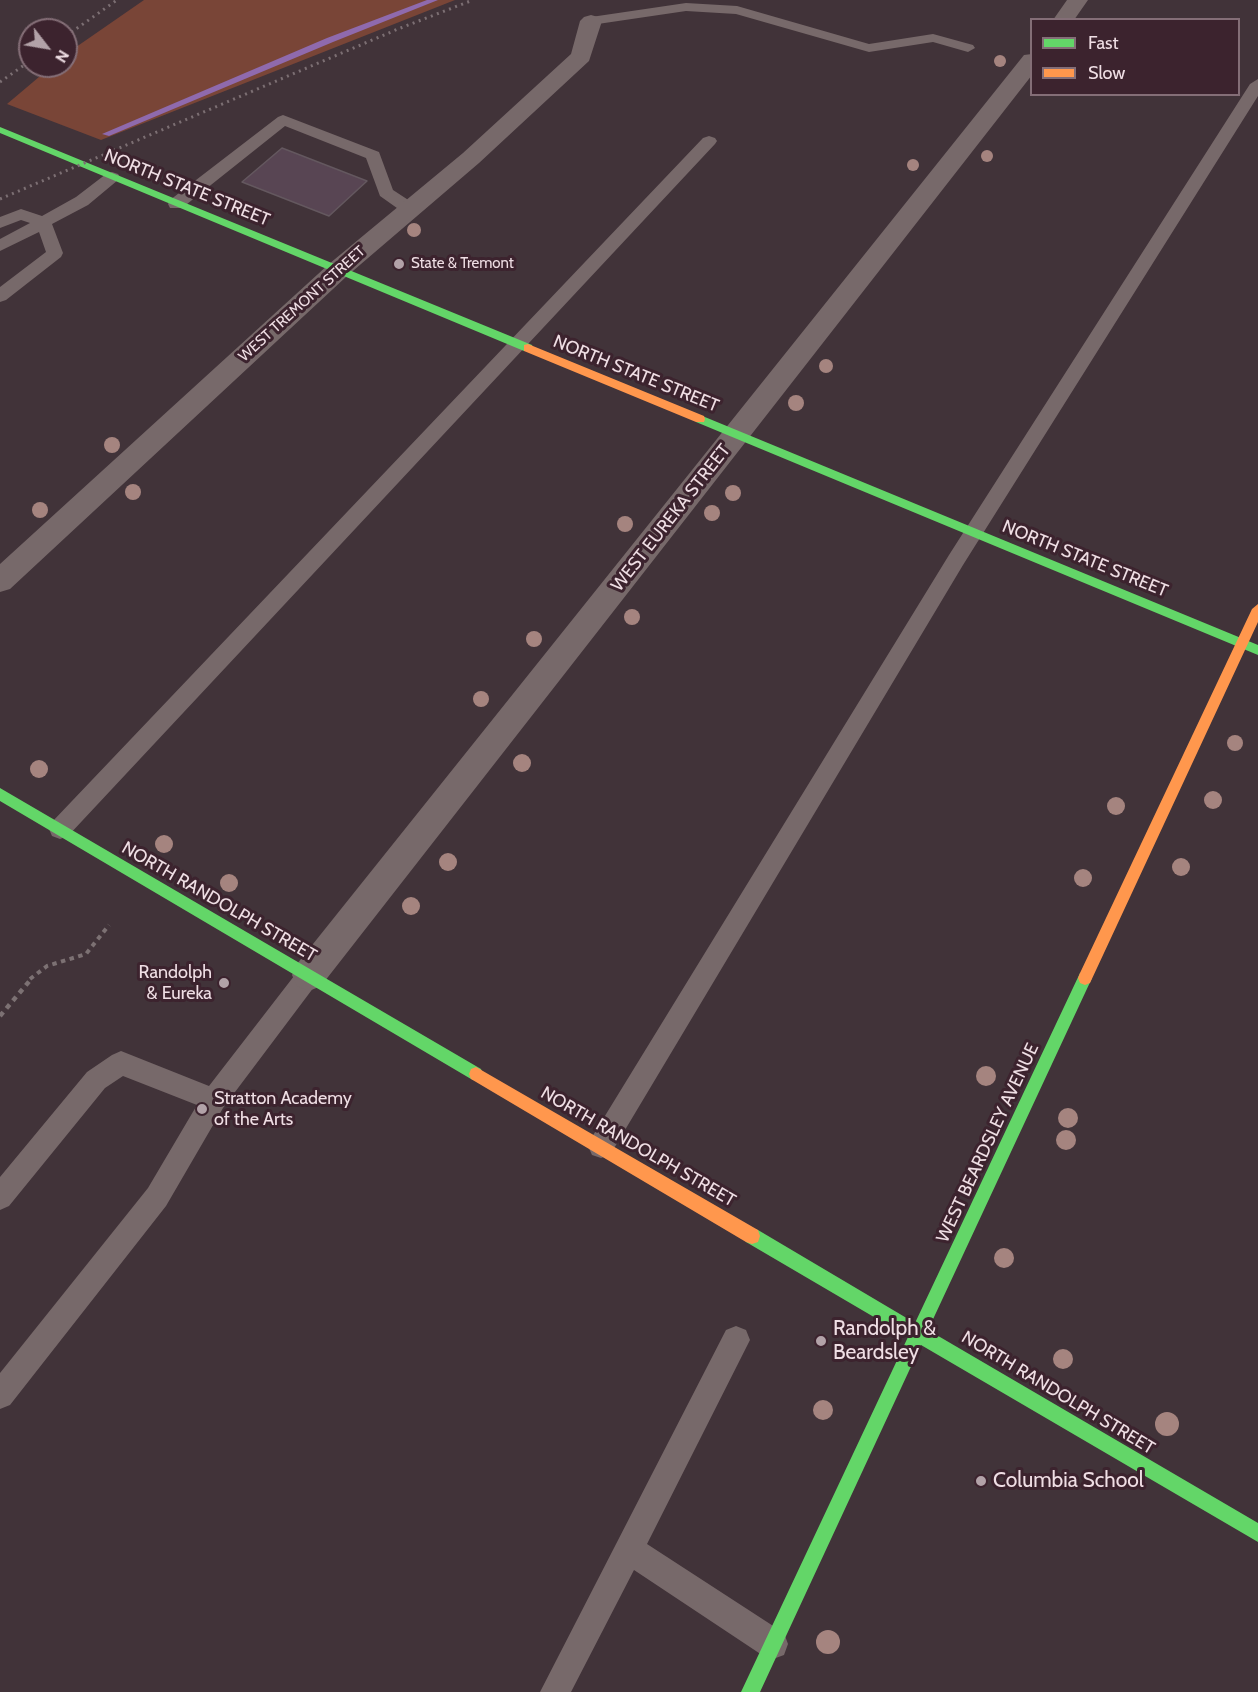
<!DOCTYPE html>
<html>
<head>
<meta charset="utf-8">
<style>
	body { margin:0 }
	#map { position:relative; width:1258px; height:1692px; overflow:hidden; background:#413339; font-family:Cabin,sans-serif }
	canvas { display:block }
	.legend { position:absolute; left:1030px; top:18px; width:210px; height:78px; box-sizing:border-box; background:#3c232e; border:2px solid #846e77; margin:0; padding:8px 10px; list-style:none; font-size:18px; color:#efdee4 }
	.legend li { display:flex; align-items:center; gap:12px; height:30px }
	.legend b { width:30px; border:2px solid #846e77 }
	.north { position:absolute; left:18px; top:18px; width:60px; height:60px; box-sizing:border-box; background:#3c232e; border:2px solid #846e77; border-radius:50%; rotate:121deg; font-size:16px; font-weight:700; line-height:24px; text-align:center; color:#efdee4 }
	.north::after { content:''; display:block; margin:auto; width:21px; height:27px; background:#b2a2a8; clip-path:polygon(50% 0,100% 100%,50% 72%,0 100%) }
</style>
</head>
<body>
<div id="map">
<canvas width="1258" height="1692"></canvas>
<ul class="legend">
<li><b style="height:8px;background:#63d668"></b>Fast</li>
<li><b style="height:8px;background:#ff974d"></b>Slow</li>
</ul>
<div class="north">N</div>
</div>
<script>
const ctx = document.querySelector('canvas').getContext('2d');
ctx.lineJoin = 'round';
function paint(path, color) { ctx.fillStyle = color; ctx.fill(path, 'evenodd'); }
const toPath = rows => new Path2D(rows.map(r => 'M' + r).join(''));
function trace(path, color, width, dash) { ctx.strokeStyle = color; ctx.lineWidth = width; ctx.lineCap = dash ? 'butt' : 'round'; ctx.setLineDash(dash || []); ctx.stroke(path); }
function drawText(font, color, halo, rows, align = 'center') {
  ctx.font = font + ' Cabin,sans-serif'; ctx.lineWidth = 6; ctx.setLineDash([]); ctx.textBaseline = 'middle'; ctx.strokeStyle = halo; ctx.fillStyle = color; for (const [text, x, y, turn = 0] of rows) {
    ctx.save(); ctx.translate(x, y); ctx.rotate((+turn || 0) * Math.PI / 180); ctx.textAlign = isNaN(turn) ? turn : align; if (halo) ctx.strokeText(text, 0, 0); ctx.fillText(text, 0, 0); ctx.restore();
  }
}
paint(toPath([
	[144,0,455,0,101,140,7,104,52,66,66,66,66,54]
]), '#794537');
paint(toPath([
	[427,0,438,0,333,42,109,136,102,134,327,38,427,0]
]), '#8f6aad');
const building = toPath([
	[282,148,367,181,329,216,242,182,282,148]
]);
paint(building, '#584553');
trace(building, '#64585f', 1.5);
trace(toPath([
	[30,979,47,966,86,954,109,925]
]), '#7c7173', 4, [4.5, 4.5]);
trace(toPath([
	[0,1016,32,978]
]), '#7c7173', 4.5, [5, 5]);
paint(toPath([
	[686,3,737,6,869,44,933,34,973,45,975,48,968,52,933,42,869,52,736,14,686,11,591,25,584,21,591,17,686,3],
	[1258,79,1258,96,963,565,610,1155,601,1158,592,1155,588,1146,592,1137,949,555,1250,84,1258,79],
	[283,115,379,152,393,190,416,205,418,209,416,213,404,213,380,196,366,158,285,126,182,208,170,208,168,204,170,200,278,117,283,115],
	[709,136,715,138,717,141,715,144,68,836,60,839,52,836,49,829,52,822,703,138,709,136],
	[112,172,118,174,120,177,118,180,88,205,52,224,63,253,61,257,6,300,0,302,0,287,46,252,39,232,0,251,0,239,30,223,21,220,0,228,0,217,21,209,42,216,76,197,106,174,112,172],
	[309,964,317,967,321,975,317,983,223,1108,166,1206,10,1405,0,1409,0,1373,148,1188,197,1105,123,1076,105,1088,9,1206,0,1210,0,1177,87,1072,112,1055,121,1051,209,1086,301,967,309,964],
	[736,1326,746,1330,750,1340,647,1544,784,1633,788,1644,784,1655,773,1659,762,1655,634,1570,571,1692,540,1692,726,1330,736,1326]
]), '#77696a');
paint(toPath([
	[1067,0,1088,0,1074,20,1053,20,1067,0],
	[591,15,598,17,602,21,589,61,479,163,347,276,10,589,0,592,0,564,329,264,463,153,571,54,580,21,584,17,591,15],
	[1032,54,1032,75,321,986,309,991,297,986,292,975,297,964,1024,55,1032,54]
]), '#77696a');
paint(toPath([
	[0,127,532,345,533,348,532,351,524,351,0,133,0,127],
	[700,415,1258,645,1258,655,696,422,696,416,700,415],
	[0,788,481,1069,483,1074,481,1079,476,1081,471,1079,0,801,0,788],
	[1085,971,1090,973,1092,978,928,1330,1258,1523,1258,1542,921,1345,760,1692,741,1692,908,1337,746,1242,744,1236,746,1230,752,1228,758,1230,915,1323,1080,973,1085,971]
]), '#63d668');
paint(toPath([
	[528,344,704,416,705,419,704,422,696,422,524,351,524,345,528,344],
	[1258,604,1258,622,1090,983,1085,985,1080,983,1078,978,1080,973,1252,609,1258,604],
	[476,1067,758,1230,760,1236,758,1242,752,1244,746,1242,471,1079,469,1074,471,1069,476,1067]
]), '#ff974d');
trace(toPath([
	[66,36,117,0],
	[0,82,30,61],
	[0,199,398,29,473,0]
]), '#7c6f73', 3, [2, 4.5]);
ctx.fillStyle = '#a5847f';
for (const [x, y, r] of [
	[1000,61,6],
	[987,156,6],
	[913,165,6],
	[414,230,7],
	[826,366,7],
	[796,403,8],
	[112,445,8],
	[133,492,8],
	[733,493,8],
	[40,510,8],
	[712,513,8],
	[625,524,8],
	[632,617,8],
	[534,639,8],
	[481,699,8],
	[1235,743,8],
	[522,763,9],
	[39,769,9],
	[1213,800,9],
	[1116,806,9],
	[164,844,9],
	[448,862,9],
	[1181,867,9],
	[1083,878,9],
	[229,883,9],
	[411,906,9],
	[986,1076,10],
	[1068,1118,10],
	[1066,1140,10],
	[1004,1258,10],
	[1063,1359,10],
	[823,1410,10],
	[1167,1424,12],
	[828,1642,12]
]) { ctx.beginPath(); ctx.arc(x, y, r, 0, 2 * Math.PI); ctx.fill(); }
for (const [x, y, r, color] of [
	[399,264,6,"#b2a2a8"],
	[224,983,6,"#b2a2a8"],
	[202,1109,6,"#b2a2a8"],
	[821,1341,6,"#b2a2a8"],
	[981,1481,6,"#b2a2a8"]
]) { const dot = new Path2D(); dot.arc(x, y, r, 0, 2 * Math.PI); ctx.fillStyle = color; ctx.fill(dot); trace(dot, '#3c232e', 2); }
drawText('15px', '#efdee4', '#3c232e', [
	["State & Tremont",411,264]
], 'left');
drawText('15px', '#efdee4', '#3c232e', [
	["WEST TREMONT STREET",302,304,-42]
]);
drawText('18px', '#efdee4', '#3c232e', [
	["NORTH STATE STREET",187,188,22],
	["NORTH STATE STREET",636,374,22],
	["WEST EUREKA STREET",671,518,-52],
	["NORTH STATE STREET",1085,559,22],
	["NORTH RANDOLPH STREET",219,902,30],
	["WEST BEARDSLEY AVENUE",988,1143,-65],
	["NORTH RANDOLPH STREET",638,1147,30],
	["NORTH RANDOLPH STREET",1058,1393,31]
]);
drawText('18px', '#efdee4', '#3c232e', [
	["Randolph",212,973],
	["& Eureka",212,994],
	["Stratton Academy",214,1099,"left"],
	["of the Arts",214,1120,"left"]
], 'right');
drawText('21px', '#efdee4', '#3c232e', [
	["Randolph &",833,1329],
	["Beardsley",833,1353],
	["Columbia School",993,1481]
], 'left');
</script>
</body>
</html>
